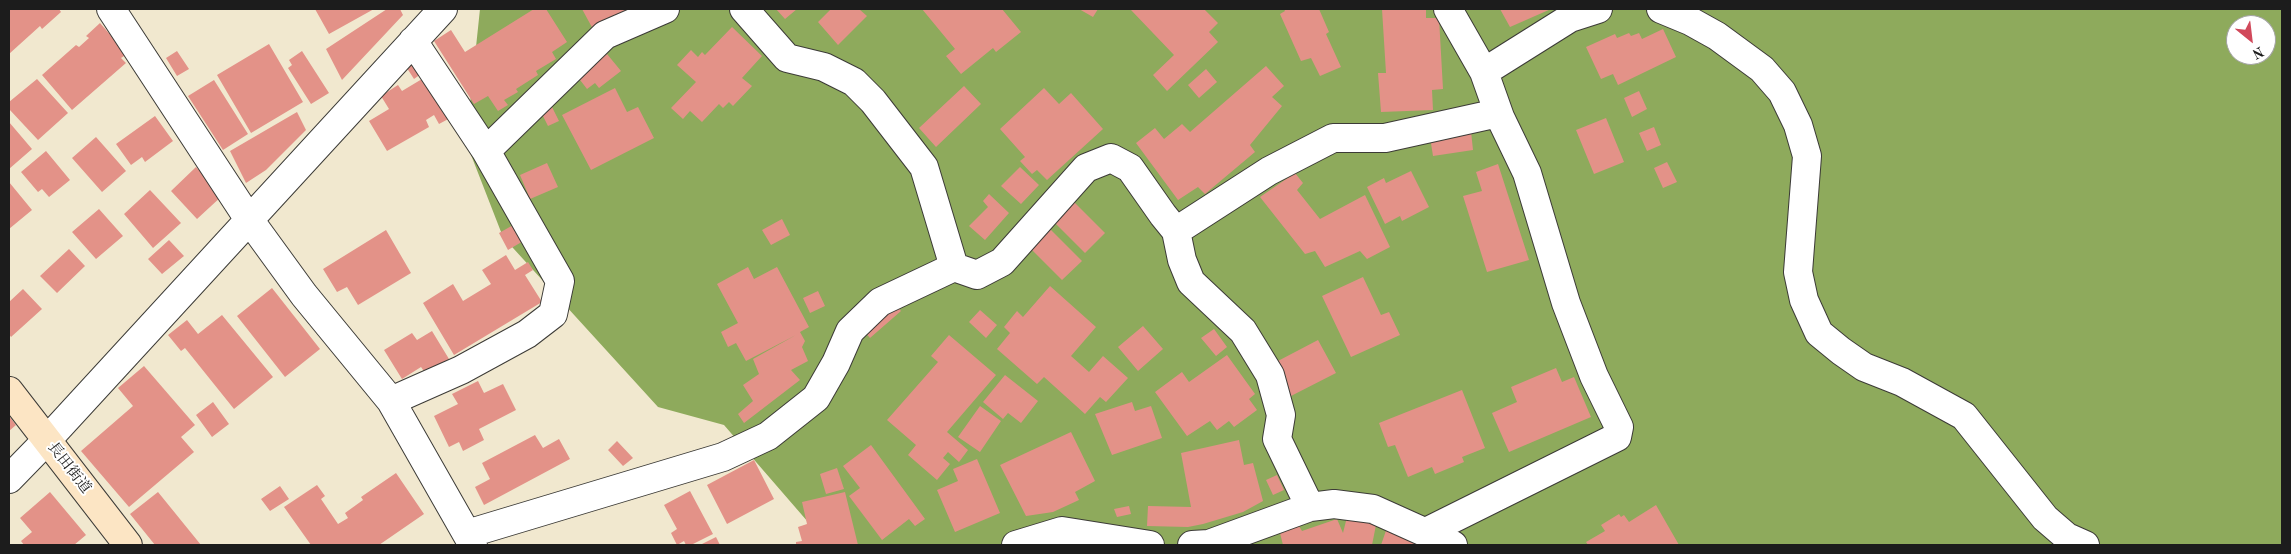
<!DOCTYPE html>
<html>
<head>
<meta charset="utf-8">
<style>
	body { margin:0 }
	#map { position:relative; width:2291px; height:554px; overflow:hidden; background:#f1e8cf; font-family:"Old Standard TT",serif }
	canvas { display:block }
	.frame { position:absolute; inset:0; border:10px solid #1c1c1c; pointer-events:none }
	.north { position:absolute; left:2226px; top:15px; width:50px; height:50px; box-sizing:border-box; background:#fff; border:1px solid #a4a4a4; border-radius:50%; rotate:151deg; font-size:14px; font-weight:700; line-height:20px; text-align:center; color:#1c1c1c }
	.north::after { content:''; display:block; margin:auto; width:18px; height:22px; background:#d1495b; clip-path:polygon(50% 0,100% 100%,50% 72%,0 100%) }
</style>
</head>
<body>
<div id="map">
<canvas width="2291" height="554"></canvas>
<div class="frame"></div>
<div class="north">N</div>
</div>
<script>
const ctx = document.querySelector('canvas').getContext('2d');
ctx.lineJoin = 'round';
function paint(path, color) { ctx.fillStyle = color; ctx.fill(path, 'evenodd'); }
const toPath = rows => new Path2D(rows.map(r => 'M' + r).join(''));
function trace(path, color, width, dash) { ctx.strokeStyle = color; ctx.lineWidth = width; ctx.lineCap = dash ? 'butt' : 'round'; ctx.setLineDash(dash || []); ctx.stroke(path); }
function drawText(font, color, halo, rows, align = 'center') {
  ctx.font = font + ' "Old Standard TT","Noto Serif JP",serif'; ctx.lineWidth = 4; ctx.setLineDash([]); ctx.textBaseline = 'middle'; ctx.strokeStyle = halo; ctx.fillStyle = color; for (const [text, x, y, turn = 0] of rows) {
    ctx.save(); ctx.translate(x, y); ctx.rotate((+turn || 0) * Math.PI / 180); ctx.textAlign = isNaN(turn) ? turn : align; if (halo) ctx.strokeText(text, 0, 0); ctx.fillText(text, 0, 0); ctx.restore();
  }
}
paint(toPath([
	[480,9,2282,9,2282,545,833,545,808,522,724,425,658,407,503,237,466,142],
	[2236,25,2266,25,2266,55,2236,55]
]), '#8eaa5c');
paint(toPath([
	[9,9,59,9,61,12,42,29,40,26,9,54],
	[315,9,374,9,329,34],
	[387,9,400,9,403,15,342,80,326,49],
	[534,9,546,9,567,42,552,52,556,59,536,71,538,75,516,89,518,92,504,100,508,105,498,111,488,96,474,104,434,41,451,30,465,52],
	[582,9,635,9,594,31],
	[776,9,797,9,785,19],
	[831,9,859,9,867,16,838,45,818,22],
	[922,9,1002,9,1021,32,996,52,993,48,961,74,946,56,955,49],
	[1079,9,1098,9,1093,17],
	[1133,9,1204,9,1218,23,1209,32,1218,42,1167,91,1153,75,1174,55,1131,10],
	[1284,9,1319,9,1329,32,1326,34,1341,67,1320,76,1311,58,1301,61,1280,14,1285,11],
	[1382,9,1426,9,1426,18,1439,18,1443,89,1432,90,1433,110,1381,112,1378,73,1386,73],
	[1500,9,1551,9,1510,27],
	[100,23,127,54,121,58,126,63,72,110,42,75,76,45,79,47,89,38,86,36],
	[732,27,762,56,742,78,752,86,733,106,729,102,723,108,719,104,702,122,690,111,683,119,671,108,696,82,677,65,691,50,698,57,702,52,705,55],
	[1663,29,1676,57,1618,85,1613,74,1601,79,1586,47,1615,34,1617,38,1629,33,1631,36,1639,33,1642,39],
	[269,44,303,102,251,133,217,75],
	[177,51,189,69,177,76,166,58],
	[302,51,329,93,311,104,288,68,292,65,289,60],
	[607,54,621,71,599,88,595,83,587,89,577,76],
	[414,55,425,71,414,79,403,62],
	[1266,66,1284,86,1272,97,1282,106,1250,145,1255,152,1205,194,1198,187,1178,200,1136,143,1155,128,1164,139,1182,124,1190,132],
	[1206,69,1217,82,1199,98,1188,85],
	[427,76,452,117,439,124,434,115,426,120,429,127,387,151,369,121,389,109,381,96,398,85,402,91],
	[37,79,68,113,38,140,9,109,9,102],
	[214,80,248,134,223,150,188,96],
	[964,86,981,104,936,147,919,128],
	[615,88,627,112,638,107,654,138,591,170,562,115],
	[1044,88,1059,104,1071,93,1103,129,1047,180,1037,170,1032,174,1020,161,1025,157,1000,129],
	[1639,91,1647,109,1632,117,1624,98],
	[552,107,559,121,548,126,541,112],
	[297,112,306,130,266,170,246,183,230,151],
	[155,116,173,141,145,162,142,157,131,165,116,144],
	[1606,118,1624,162,1594,174,1576,130],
	[9,122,32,149,9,169],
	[1654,127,1661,145,1647,151,1639,133],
	[1471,131,1473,150,1433,156,1430,137],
	[96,137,126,171,102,192,72,158],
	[46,151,70,180,49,197,42,189,38,192,21,172],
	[1667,162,1677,182,1663,188,1654,168],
	[547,163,558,187,530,199,520,175],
	[1498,164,1529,260,1487,272,1463,196,1482,191,1476,172],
	[196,167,223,195,197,219,171,191],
	[1020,167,1039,185,1021,204,1001,186],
	[1411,171,1429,207,1402,221,1400,216,1385,224,1367,187,1384,178,1386,183],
	[1295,173,1303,183,1297,190,1320,219,1365,195,1390,247,1367,259,1360,251,1325,267,1315,251,1305,254,1260,197],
	[9,182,32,210,9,229],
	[150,190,181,223,153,248,124,214],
	[989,194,1009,213,985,240,969,226,988,207,983,201],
	[1074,202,1105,233,1085,253,1054,222],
	[99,209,123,236,96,259,72,232],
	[782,219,790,235,771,245,762,230],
	[515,224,525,240,508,250,499,233],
	[1050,229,1082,261,1062,280,1031,249],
	[386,230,411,273,358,305,347,287,337,292,323,269],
	[169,240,184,256,162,274,148,259],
	[69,249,85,266,57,293,40,276],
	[506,255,515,270,528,262,533,270,525,275,542,302,454,355,423,303,453,284,463,301,491,284,482,270],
	[748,267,754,279,777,267,809,327,800,332,805,341,802,347,808,361,791,370,800,380,744,423,738,414,753,401,743,385,759,374,753,359,796,335,746,361,736,343,728,347,721,332,738,323,717,284],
	[1363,277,1381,315,1389,312,1400,335,1351,357,1322,296],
	[1050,286,1096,327,1071,356,1089,372,1103,356,1128,378,1106,402,1100,397,1085,414,1044,377,1037,384,997,349,1010,333,1004,327,1017,311,1023,317],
	[272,288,320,349,285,377,237,316],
	[23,289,42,309,11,337,9,334,9,302],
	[818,291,825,306,810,313,803,298],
	[893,302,901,311,870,338,862,329],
	[980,310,997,325,986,338,969,322],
	[222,315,273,377,234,409,185,348,181,351,168,335,187,320,198,334],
	[1143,326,1163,349,1138,371,1118,347],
	[1214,329,1227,347,1216,356,1201,338],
	[432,331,449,359,426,374,421,367,402,379,384,350,412,333,417,340],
	[949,335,996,375,947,432,968,450,959,462,948,452,943,458,950,464,937,480,908,455,916,445,887,420,938,362,931,356],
	[1318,340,1336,373,1289,397,1276,362],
	[1227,355,1255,394,1249,399,1257,410,1234,427,1229,421,1217,430,1210,421,1187,436,1155,392,1182,372,1189,382],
	[144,366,195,425,181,437,194,452,129,507,81,451,133,406,118,388],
	[1556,368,1562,382,1574,377,1591,417,1509,452,1492,413,1517,402,1511,387],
	[1005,375,1038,401,1021,423,1008,413,1003,419,983,402],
	[478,381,484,393,503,384,516,410,479,429,484,440,463,451,459,442,449,447,434,416,458,404,452,394],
	[1462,390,1485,448,1462,457,1464,462,1435,474,1432,467,1408,477,1395,445,1388,447,1379,423],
	[213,402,229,424,212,437,196,415],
	[1132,402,1135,411,1151,406,1162,438,1112,455,1095,414],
	[980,406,1001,421,980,452,958,437],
	[9,416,16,425,9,431],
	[1071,432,1095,481,1075,492,1079,500,1053,512,1026,516,1000,465],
	[535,435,543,448,559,439,570,459,484,505,475,487,490,479,482,463],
	[1239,440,1244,465,1253,463,1263,501,1243,512,1203,524,1188,527,1147,526,1148,506,1191,507,1181,453],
	[617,441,633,458,623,466,608,450],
	[871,445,925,519,915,526,909,519,882,540,849,496,860,488,843,466],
	[977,459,1000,513,955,532,937,490,958,481,953,469],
	[754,460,774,499,727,524,707,485],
	[837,468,844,489,826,494,820,474],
	[396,473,424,514,379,545,311,545,284,507,317,485,325,496,321,499,338,524,348,518,345,513,363,500,361,497],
	[1277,475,1284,490,1273,495,1266,480],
	[280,486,289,499,270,511,261,499],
	[690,491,713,534,691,545,686,545,684,541,677,545,671,533,677,529,664,505],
	[50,492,86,535,74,545,24,545,21,541,32,532,20,518],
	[158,492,201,545,155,545,130,514],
	[845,492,858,545,796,545,796,542,802,541,798,527,807,524,802,502],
	[1656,505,1679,545,1588,545,1586,542,1605,531,1601,525,1619,514,1621,517,1624,515,1629,522],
	[1129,506,1131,514,1117,517,1114,509],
	[1347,517,1376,525,1372,545,1283,545,1280,533,1299,526,1302,531,1337,519,1343,533],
	[1389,522,1433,545,1381,545],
	[716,537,720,545,700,545]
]), '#e39288');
const street = toPath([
	[111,9,248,218,304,295,391,401,473,545],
	[744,9,787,58,824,67,854,82,873,101,924,167,954,267],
	[1661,9,1690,21,1717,36,1762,69,1782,92,1798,125,1807,156,1798,272,1804,300,1819,333,1841,351,1864,367,1902,382,1964,416,2045,518,2067,537,2085,545],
	[1484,72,1570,18,1598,9],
	[486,151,605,35,665,9],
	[391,401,461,370,527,334,553,314,560,281,486,151,413,41],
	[9,479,47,440,443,9],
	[1310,507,1277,439,1281,415,1270,375,1243,331,1191,282,1182,260,1176,231,1269,171,1333,138,1385,138,1498,113],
	[1426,532,1617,437,1619,427,1594,376,1566,303,1527,173,1500,117,1484,72,1448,9],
	[467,534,723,457,768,436,816,398,836,363,850,331,880,302,954,267,977,275,1002,262,1086,168,1111,158,1130,168,1163,215,1176,231],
	[1016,545,1062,531,1150,545],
	[1192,545,1209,544,1310,507,1334,504,1373,509,1453,545]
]);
const secondary = toPath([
	[9,391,128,545]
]);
trace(street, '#3c3b37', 30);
trace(secondary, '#3c3b37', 30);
trace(street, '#fff', 28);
trace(secondary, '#fce5c4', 28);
drawText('15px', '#1c1c1c', '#fff', [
	["長田街道",69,468,52]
]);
</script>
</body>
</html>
